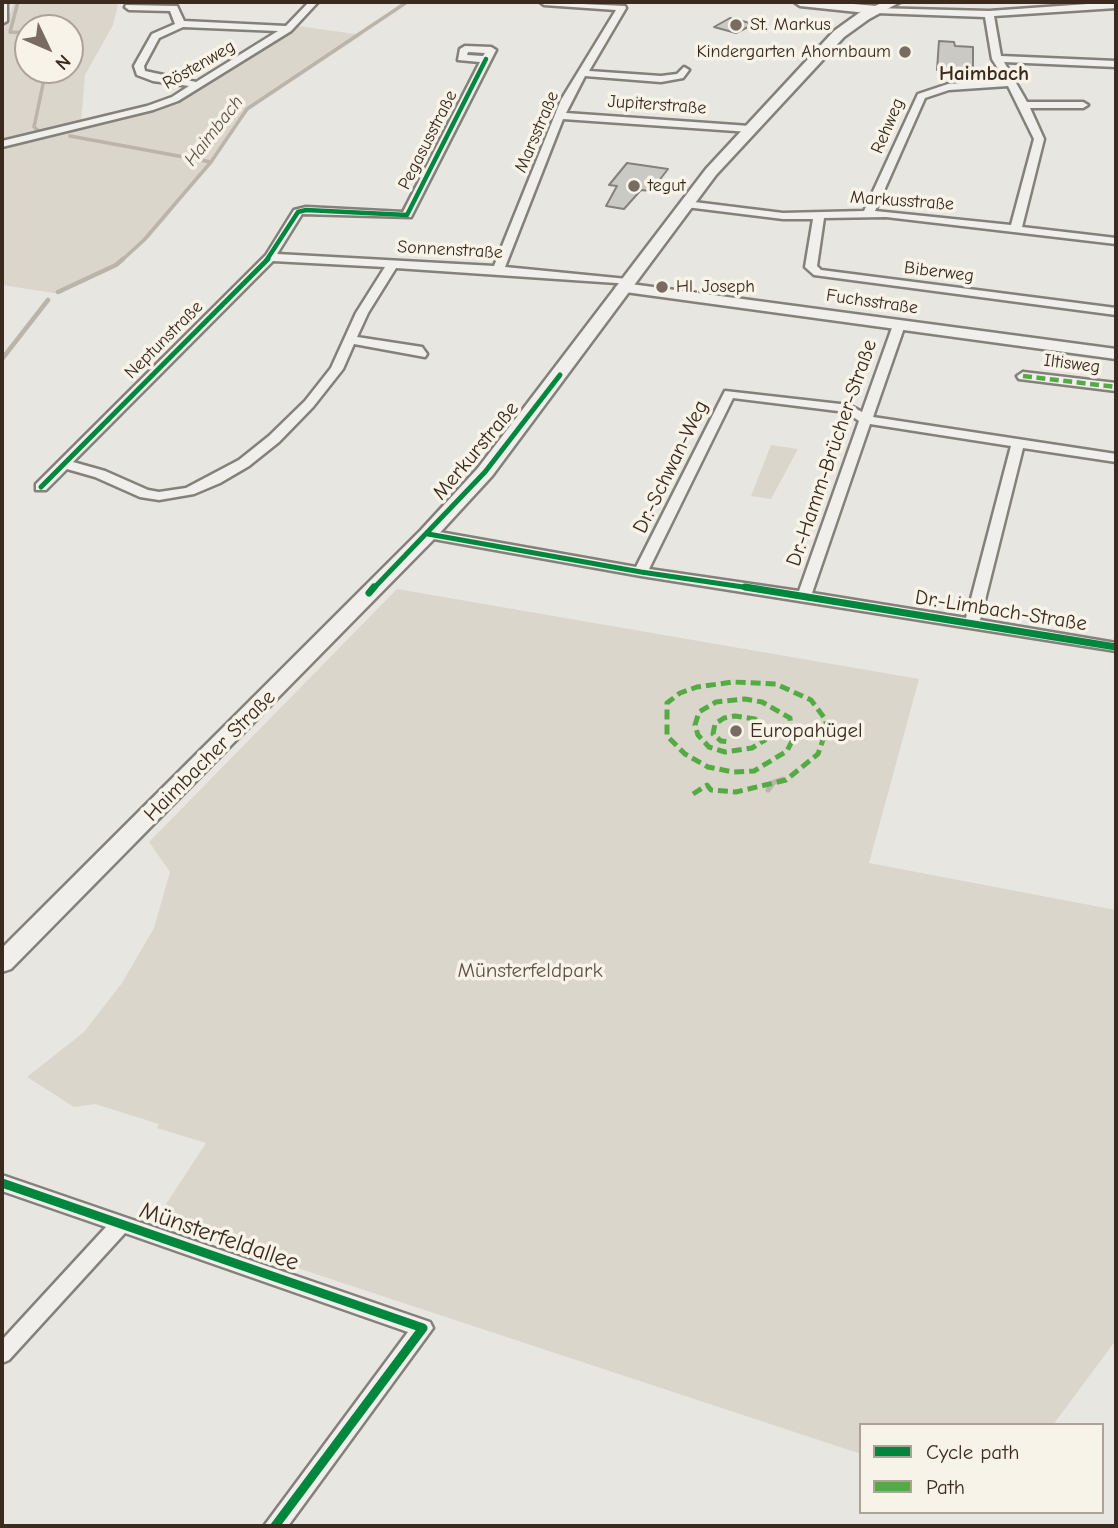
<!DOCTYPE html>
<html>
<head>
<meta charset="utf-8">
<style>
	body { margin:0 }
	#map { position:relative; width:1118px; height:1528px; overflow:hidden; background:#e8e6e0; font-family:"Comic Neue",sans-serif }
	canvas { display:block }
	.frame { position:absolute; inset:0; border:4px solid #3b2a1e; pointer-events:none }
	.legend { position:absolute; left:859px; top:1423px; width:245px; height:91px; box-sizing:border-box; background:#f7f3e8; border:2px solid #aca397; margin:0; padding:9px 12px; list-style:none; font-size:21px; color:#3b2a1e }
	.legend li { display:flex; align-items:center; gap:14px; height:35px }
	.legend b { width:35px; border:2px solid #aca397 }
	.north { position:absolute; left:14px; top:14px; width:70px; height:70px; box-sizing:border-box; background:#f7f3e8; border:2px solid #aca397; border-radius:50%; rotate:134deg; font-size:19px; font-weight:700; line-height:28px; text-align:center; color:#3b2a1e }
	.north::after { content:''; display:block; margin:auto; width:24px; height:32px; background:#786c62; clip-path:polygon(50% 0,100% 100%,50% 72%,0 100%) }
</style>
</head>
<body>
<div id="map">
<canvas width="1118" height="1528"></canvas>
<div class="frame"></div>
<ul class="legend">
<li><b style="height:9px;background:#00873e"></b>Cycle path</li>
<li><b style="height:9px;background:#55ab43"></b>Path</li>
</ul>
<div class="north">N</div>
</div>
<script>
const ctx = document.querySelector('canvas').getContext('2d');
ctx.lineJoin = 'round';
function paint(path, color) { ctx.fillStyle = color; ctx.fill(path, 'evenodd'); }
const toPath = rows => new Path2D(rows.map(r => 'M' + r).join(''));
function trace(path, color, width, dash) { ctx.strokeStyle = color; ctx.lineWidth = width; ctx.lineCap = dash ? 'butt' : 'round'; ctx.setLineDash(dash || []); ctx.stroke(path); }
function drawText(font, color, halo, rows, align = 'center') {
  ctx.font = font + ' "Comic Neue",sans-serif'; ctx.lineWidth = 7; ctx.setLineDash([]); ctx.textBaseline = 'middle'; ctx.strokeStyle = halo; ctx.fillStyle = color; for (const [text, x, y, turn = 0] of rows) {
    ctx.save(); ctx.translate(x, y); ctx.rotate((+turn || 0) * Math.PI / 180); ctx.textAlign = isNaN(turn) ? turn : align; if (halo) ctx.strokeText(text, 0, 0); ctx.fillText(text, 0, 0); ctx.restore();
  }
}
paint(toPath([
	[11,2,183,2,118,4,113,25,85,75,81,122,2,141,2,35,13,5],
	[28,28,70,28,70,70,28,70],
	[298,26,362,35,249,110,167,217,147,240,122,262,60,294,2,285,2,147,176,102],
	[771,445,798,449,771,499,751,496],
	[397,589,919,679,869,863,1116,910,1116,1340,1053,1425,861,1425,861,1454,155,1221,206,1143,157,1128,159,1124,95,1104,74,1107,27,1077,84,1032,122,983,154,928,170,872,149,842]
]), '#dad6cc');
trace(toPath([
	[18,2,10,32,28,33],
	[39,131,34,127,46,70],
	[70,136,211,162],
	[121,261,144,240,211,162,247,109,407,2]
]), '#bbb4aa', 3.5);
trace(toPath([
	[58,292,116,265,123,259],
	[2,359,48,300]
]), '#bbb4aa', 4.5);
trace(toPath([
	[768,790,774,782,783,779]
]), '#bbb4aa', 5);
const building = toPath([
	[730,18,754,24,736,33,714,27,730,18],
	[939,41,954,42,955,46,973,47,973,67,966,66,966,71,937,70,939,41],
	[627,163,668,169,651,191,641,190,624,209,606,206,617,186,609,185,627,163]
]);
paint(building, '#cbc9c4');
trace(building, '#84807a', 2);
const minor = toPath([
	[2,2,7,2,7,21,2,24,2,2],
	[309,2,318,2,291,31,178,101,153,110,2,147,2,141,147,106,172,97,189,86,153,81,137,75,134,66,152,34,175,24,170,11,129,10,125,7,126,5,177,6,184,21,286,26,309,2],
	[183,27,278,31,196,82,145,71,144,66,159,38,183,27],
	[540,2,625,6,626,8,589,71,661,76,677,74,684,67,689,70,683,78,661,82,585,76,566,113,750,126,755,129,750,132,563,119,505,267,627,279,633,282,631,284,396,268,368,313,357,337,422,347,427,354,425,357,354,344,343,369,313,407,279,442,249,466,220,483,194,494,159,500,140,497,95,477,67,469,46,490,36,490,36,484,266,255,294,210,306,207,403,212,480,62,458,60,460,49,465,46,491,47,496,50,411,217,302,214,277,254,494,266,561,100,616,10,544,5,540,2],
	[468,52,485,53,483,56,467,55,468,52],
	[273,261,385,267,356,313,331,368,305,401,269,436,239,460,186,488,159,492,148,490,105,471,73,462,273,261],
	[1116,2,1116,8,994,16,1001,56,1116,61,1116,67,1004,62,1027,102,1083,102,1088,105,1083,108,1030,108,1044,139,1022,227,1116,238,1116,244,886,217,824,218,817,266,821,270,1116,308,1116,315,814,275,805,267,813,219,783,219,686,207,681,204,686,201,783,213,864,211,918,94,948,84,1005,80,992,59,985,17,876,13,872,10,873,8,989,11,1116,2],
	[1008,86,1034,139,1011,225,875,211,925,98,949,90,1008,86],
	[899,321,905,325,873,417,1116,454,1116,462,1023,448,980,620,1116,643,1116,651,641,576,428,538,421,534,428,530,636,567,725,391,849,405,862,412,893,325,899,321],
	[733,398,846,412,859,421,799,591,649,569,733,398],
	[870,424,1011,446,966,618,812,593,870,424],
	[1023,372,1116,383,1116,391,1019,379,1017,376,1023,372],
	[2,1175,430,1322,433,1328,288,1526,264,1526,408,1332,125,1233,9,1360,2,1363,2,1340,106,1227,2,1191,2,1175]
]);
const tertiary = toPath([
	[794,2,831,2,876,6,882,10,876,14,800,6,794,2],
	[623,283,1116,349,1116,359,618,291,615,288,618,285,623,283]
]);
const secondary = toPath([
	[884,2,900,2,869,19,844,37,716,175,492,476,435,538,11,969,2,972,2,948,421,530,478,468,706,169,834,31,859,13,884,2]
]);
trace(minor, '#84807a', 5);
trace(tertiary, '#84807a', 5);
trace(secondary, '#84807a', 5);
paint(minor, '#f0efeb');
paint(tertiary, '#f0efeb');
paint(secondary, '#f0efeb');
trace(toPath([
	[1023,376,1116,387]
]), '#55ab43', 4.5, [9, 4.5]);
trace(toPath([
	[693,794,707,785,711,790,736,792,786,780,818,754,826,731,826,720,811,700,776,684,733,682,697,687,680,693,667,703,667,736,685,754,708,767,733,772,754,771,787,751,792,741,790,718,762,702,745,699,716,702,699,712,695,725,698,735,709,747,725,752,752,748,765,740,766,729,755,719,735,716,724,718,715,724,713,734,721,741,730,742]
]), '#55ab43', 5, [10, 5]);
trace(toPath([
	[266,261,298,212,306,210,407,215,486,59]
]), '#00873e', 4.5);
trace(toPath([
	[41,487,268,259],
	[428,534,641,572,757,589],
	[373,589,485,472,560,375]
]), '#00873e', 5);
trace(toPath([
	[745,587,1116,647],
	[369,593,374,587]
]), '#00873e', 7);
trace(toPath([
	[2,1183,423,1328,275,1526]
]), '#00873e', 9);
for (const [x, y, r, color] of [
	[736,25,7,"#786c62"],
	[905,52,7,"#786c62"],
	[634,186,7,"#786c62"],
	[662,287,7,"#786c62"],
	[736,731,7,"#786c62"]
]) { const dot = new Path2D(); dot.arc(x, y, r, 0, 2 * Math.PI); ctx.fillStyle = color; ctx.fill(dot); trace(dot, '#f7f3e8', 2.5); }
drawText('18px', '#3b2a1e', '#f7f3e8', [
	["St. Markus",750,25],
	["Kindergarten Ahornbaum",891,52,"right"],
	["tegut",648,186],
	["Hl. Joseph",676,287]
], 'left');
drawText('18px', '#3b2a1e', '#f7f3e8', [
	["Röstenweg",199,65,-30],
	["Jupiterstraße",657,105,4],
	["Rehweg",888,126,-67],
	["Marsstraße",537,132,-67],
	["Pegasusstraße",428,140,-63],
	["Markusstraße",902,201,4],
	["Sonnenstraße",450,250,3],
	["Biberweg",939,272,7],
	["Fuchsstraße",872,302,8],
	["Neptunstraße",164,340,-45],
	["Iltisweg",1072,364,7]
]);
drawText('italic 19px', '#615347', '#f7f3e8', [
	["Haimbach",214,131,-52]
]);
drawText('bold 21px', '#3b2a1e', '#f7f3e8', [
	["Haimbach",984,74]
]);
drawText('21px', '#3b2a1e', '#f7f3e8', [
	["Merkurstraße",476,451,-50],
	["Dr.-Hamm-Brücher-Straße",832,453,-71],
	["Dr.-Schwan-Weg",671,467,-64],
	["Dr.-Limbach-Straße",1001,611,9],
	["Haimbacher Straße",210,756,-45]
]);
drawText('21px', '#3b2a1e', '#f7f3e8', [
	["Europahügel",750,731]
], 'left');
drawText('21px', '#605246', '#f7f3e8', [
	["Münsterfeldpark",530,971]
]);
drawText('24px', '#3b2a1e', '#f7f3e8', [
	["Münsterfeldallee",219,1237,19]
]);
</script>
</body>
</html>
